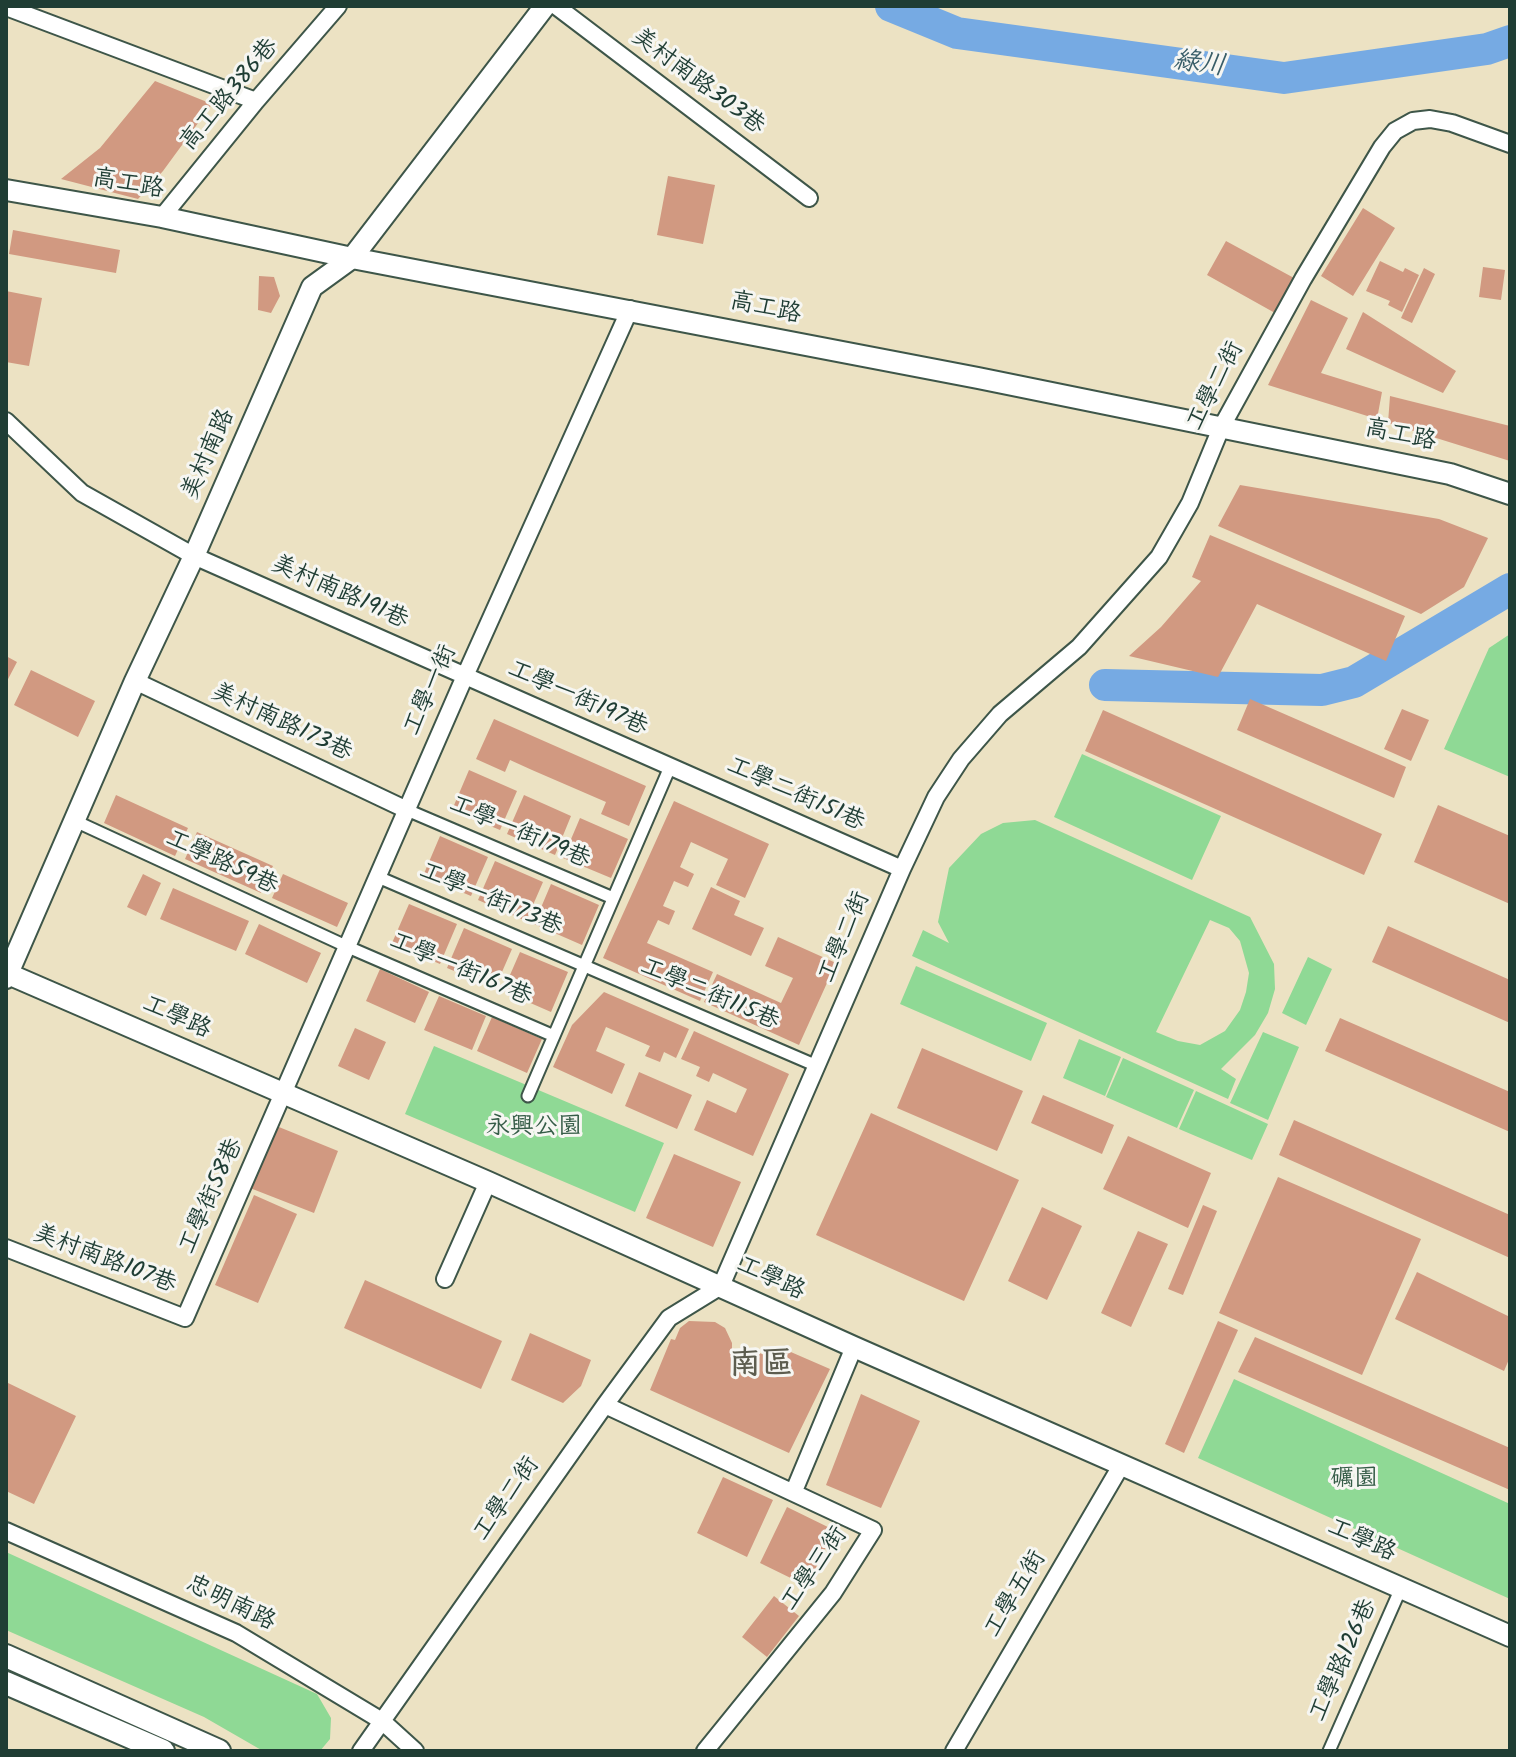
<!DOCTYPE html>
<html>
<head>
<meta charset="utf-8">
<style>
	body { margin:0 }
	#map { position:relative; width:1516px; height:1757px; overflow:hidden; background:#ece2c3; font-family:Kalam,sans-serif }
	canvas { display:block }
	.frame { position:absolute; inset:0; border:8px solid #1f3d34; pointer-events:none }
</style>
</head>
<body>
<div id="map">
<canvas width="1516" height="1757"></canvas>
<div class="frame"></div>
</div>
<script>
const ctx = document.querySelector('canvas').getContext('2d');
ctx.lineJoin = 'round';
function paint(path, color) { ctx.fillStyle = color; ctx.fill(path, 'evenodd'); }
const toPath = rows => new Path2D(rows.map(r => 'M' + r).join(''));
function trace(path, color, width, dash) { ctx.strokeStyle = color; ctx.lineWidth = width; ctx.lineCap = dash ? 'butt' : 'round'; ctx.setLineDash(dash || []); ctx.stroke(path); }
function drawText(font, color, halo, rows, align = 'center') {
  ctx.font = font + ' Kalam,"LXGW WenKai TC",sans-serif'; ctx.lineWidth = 6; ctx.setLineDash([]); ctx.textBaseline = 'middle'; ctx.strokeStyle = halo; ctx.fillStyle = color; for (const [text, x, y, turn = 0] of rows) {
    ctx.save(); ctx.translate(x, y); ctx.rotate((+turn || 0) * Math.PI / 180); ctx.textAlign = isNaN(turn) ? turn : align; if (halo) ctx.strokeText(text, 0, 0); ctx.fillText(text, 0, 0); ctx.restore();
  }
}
paint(toPath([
	[1510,634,1510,777,1444,749,1489,648],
	[1082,754,1221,816,1192,880,1054,817],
	[1035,820,1250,917,1274,964,1275,989,1268,1013,1255,1035,1221,1069,1236,1079,1228,1099,912,956,923,930,949,943,938,922,949,868,981,834,1003,823],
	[1210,920,1229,928,1240,941,1249,973,1246,992,1240,1010,1225,1031,1200,1045,1178,1041,1156,1032],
	[1308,957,1332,969,1306,1025,1282,1013],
	[916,966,1047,1023,1031,1061,900,1004],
	[1263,1032,1299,1047,1268,1120,1230,1103],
	[1079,1039,1121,1057,1105,1096,1063,1078],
	[434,1046,664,1143,635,1212,405,1114],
	[1123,1058,1194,1090,1177,1128,1106,1097],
	[1196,1091,1268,1124,1252,1160,1179,1129],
	[1234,1379,1510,1504,1510,1599,1198,1458],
	[6,1552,317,1694,331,1718,330,1739,320,1751,263,1751,204,1717,6,1630]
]), '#8fd995');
trace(toPath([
	[891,6,957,33,1284,78,1487,49,1510,41],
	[1105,685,1322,690,1354,682,1510,589]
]), '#76aae3', 32);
paint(toPath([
	[155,81,212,104,163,171,138,199,61,179,100,148],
	[668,176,715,185,703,244,657,235],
	[1363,208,1395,228,1353,296,1321,276],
	[13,230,120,250,116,273,9,254],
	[1226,241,1294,278,1275,313,1207,275],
	[1380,261,1403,272,1405,268,1419,275,1402,312,1388,305,1390,301,1366,291],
	[1483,267,1505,270,1501,300,1479,297],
	[1424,268,1435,274,1412,323,1401,318],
	[259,276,274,277,280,296,271,313,258,310],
	[6,291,42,298,29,366,6,362],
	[1311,300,1348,318,1321,373,1382,392,1377,419,1268,385],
	[1363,312,1456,371,1443,393,1346,349],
	[1390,396,1510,426,1510,461,1388,423],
	[1240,485,1439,519,1488,538,1464,587,1421,614,1218,526],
	[1210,535,1405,616,1386,661,1257,604,1218,677,1129,656,1161,627,1201,581,1192,577],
	[6,656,17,662,6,683],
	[31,670,95,701,78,737,14,705],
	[1250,699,1406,767,1394,798,1237,730],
	[1402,709,1429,720,1411,761,1384,749],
	[1103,710,1382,834,1364,875,1085,751],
	[494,719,646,786,629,826,601,814,606,802,532,770,510,760,505,772,476,759],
	[469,770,517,791,500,830,452,810],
	[116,795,188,828,175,856,104,823],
	[524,795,571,816,555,855,507,834],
	[674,801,769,844,745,898,716,885,728,859,691,842,680,867,694,874,688,887,674,881,663,906,675,911,669,925,658,920,647,943,713,972,700,1001,603,958],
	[1438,805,1510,836,1510,904,1414,862],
	[580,818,628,839,611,878,563,858],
	[197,832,273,866,261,893,185,859],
	[440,836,488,857,471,896,423,876],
	[495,861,543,882,526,921,478,900],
	[143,874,161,883,146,916,127,907],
	[283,874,348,903,337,927,272,898],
	[551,884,599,905,582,945,534,924],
	[711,887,740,901,734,915,764,928,751,956,692,929],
	[173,888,249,921,236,951,160,919],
	[409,904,457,924,440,964,392,943],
	[259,924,321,953,307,983,245,954],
	[1388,926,1510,980,1510,1023,1372,962],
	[464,928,512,949,495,988,447,968],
	[778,937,836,963,799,1045,704,1002,717,974,781,1003,793,978,765,966],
	[520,952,568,972,551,1012,503,991],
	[380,969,429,992,415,1023,366,1001],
	[604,992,689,1029,676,1058,664,1052,660,1062,645,1056,650,1046,606,1027,596,1051,625,1064,612,1094,553,1067,572,1025],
	[439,996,486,1016,472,1050,424,1030],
	[492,1017,542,1039,527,1073,477,1051],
	[1340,1018,1510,1092,1510,1132,1325,1051],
	[355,1028,386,1042,369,1080,338,1066],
	[694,1031,789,1074,753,1156,694,1130,707,1100,736,1113,747,1089,713,1073,709,1082,696,1076,700,1067,681,1059],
	[922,1048,1023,1091,997,1151,897,1108],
	[639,1072,692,1095,677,1129,625,1106],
	[1043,1095,1114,1125,1102,1154,1031,1123],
	[871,1113,1019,1180,964,1301,816,1235],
	[1294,1120,1510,1215,1510,1258,1279,1155],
	[274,1125,338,1151,314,1213,250,1188],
	[1128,1136,1211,1173,1188,1228,1103,1189],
	[674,1154,741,1182,713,1247,646,1218],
	[1278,1177,1421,1239,1362,1375,1219,1313],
	[254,1195,297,1214,258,1303,215,1285],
	[1203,1205,1217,1211,1183,1295,1168,1289],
	[1042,1207,1082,1226,1047,1300,1008,1281],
	[1138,1231,1168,1244,1131,1327,1101,1313],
	[1417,1272,1510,1317,1510,1357,1504,1371,1395,1319],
	[365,1280,502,1341,481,1389,344,1328],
	[689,1321,715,1322,725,1328,732,1343,732,1358,751,1365,758,1352,772,1359,777,1346,830,1369,789,1453,650,1390,671,1339,675,1340,680,1328],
	[1218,1321,1238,1330,1184,1453,1165,1444],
	[530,1333,591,1360,581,1386,563,1403,511,1380],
	[1255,1337,1510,1448,1510,1490,1238,1372],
	[6,1382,76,1416,34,1504,6,1491],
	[861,1394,920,1421,881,1508,826,1485],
	[723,1477,773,1500,747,1557,697,1533],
	[787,1507,834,1530,807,1586,760,1563],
	[774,1596,799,1616,767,1657,742,1637]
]), '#d19981');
const pedestrian = toPath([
	[407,810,613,898],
	[75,821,348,947,554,1036],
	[378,877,817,1066],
	[528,1096,670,767],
	[1329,1751,1401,1588]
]);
const minor = toPath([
	[556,6,809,198],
	[6,7,256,101],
	[162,217,256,101,338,6],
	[6,421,82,493,194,556,902,869],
	[135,681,407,810],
	[6,1248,185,1318,465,676,630,309],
	[445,1279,488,1182],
	[605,1405,873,1530,833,1593,705,1751],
	[794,1491,854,1347],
	[6,1531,236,1633,382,1721,415,1751],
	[361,1751,605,1405,669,1318,721,1286,902,869,936,797,961,759,1000,714,1079,647,1159,557,1190,503,1221,428,1303,279,1382,147,1395,131,1413,121,1430,119,1452,123,1510,144],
	[954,1751,1122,1464]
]);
const tertiary = toPath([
	[6,190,162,217,352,258,978,378,1450,474,1510,494],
	[6,973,488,1182,854,1347,1510,1636],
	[6,978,135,681,194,556,312,287,352,258,545,6]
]);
const secondary = toPath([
	[6,1656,219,1751],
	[6,1683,163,1751]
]);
trace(pedestrian, '#3e5649', 15);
trace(minor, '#3e5649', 20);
trace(tertiary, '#3e5649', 24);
trace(secondary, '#3e5649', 26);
trace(pedestrian, '#fff', 11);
trace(minor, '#fff', 16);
trace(tertiary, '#fff', 20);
trace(secondary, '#fff', 22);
drawText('24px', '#1f3d34', '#f6f6f2', [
	["美村南路303巷",697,83,37],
	["高工路386巷",231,96,-50],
	["高工路",128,186,10],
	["高工路",765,310,12],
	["工學二街",1217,387,-63],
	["高工路",1400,437,12],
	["美村南路",210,455,-66],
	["美村南路191巷",339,594,24],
	["工學一街",432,691,-66],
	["工學一街197巷",577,700,24],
	["美村南路173巷",281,724,25],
	["工學二街151巷",795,796,24],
	["工學一街179巷",519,834,23],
	["工學路59巷",221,864,25],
	["工學一街173巷",490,901,23],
	["工學二街",846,938,-67],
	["工學一街167巷",460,971,23],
	["工學二街115巷",709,996,23],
	["工學路",176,1019,24],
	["工學街58巷",213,1197,-66],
	["美村南路107巷",104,1261,21],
	["工學路",770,1280,25],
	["工學二街",508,1500,-55],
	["工學路",1361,1542,24],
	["工學三街",816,1570,-55],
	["工學五街",1017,1595,-59],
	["忠明南路",230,1605,26],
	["工學路126巷",1345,1661,-66]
]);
drawText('24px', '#355c47', '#f6f6f2', [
	["永興公園",534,1129],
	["礪園",1354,1481]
]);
drawText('italic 26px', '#395e69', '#f6f6f2', [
	["綠川",1199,66,8]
]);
drawText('bold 32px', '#5d5d4f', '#f6f6f2', [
	["南區",761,1368]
]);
</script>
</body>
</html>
